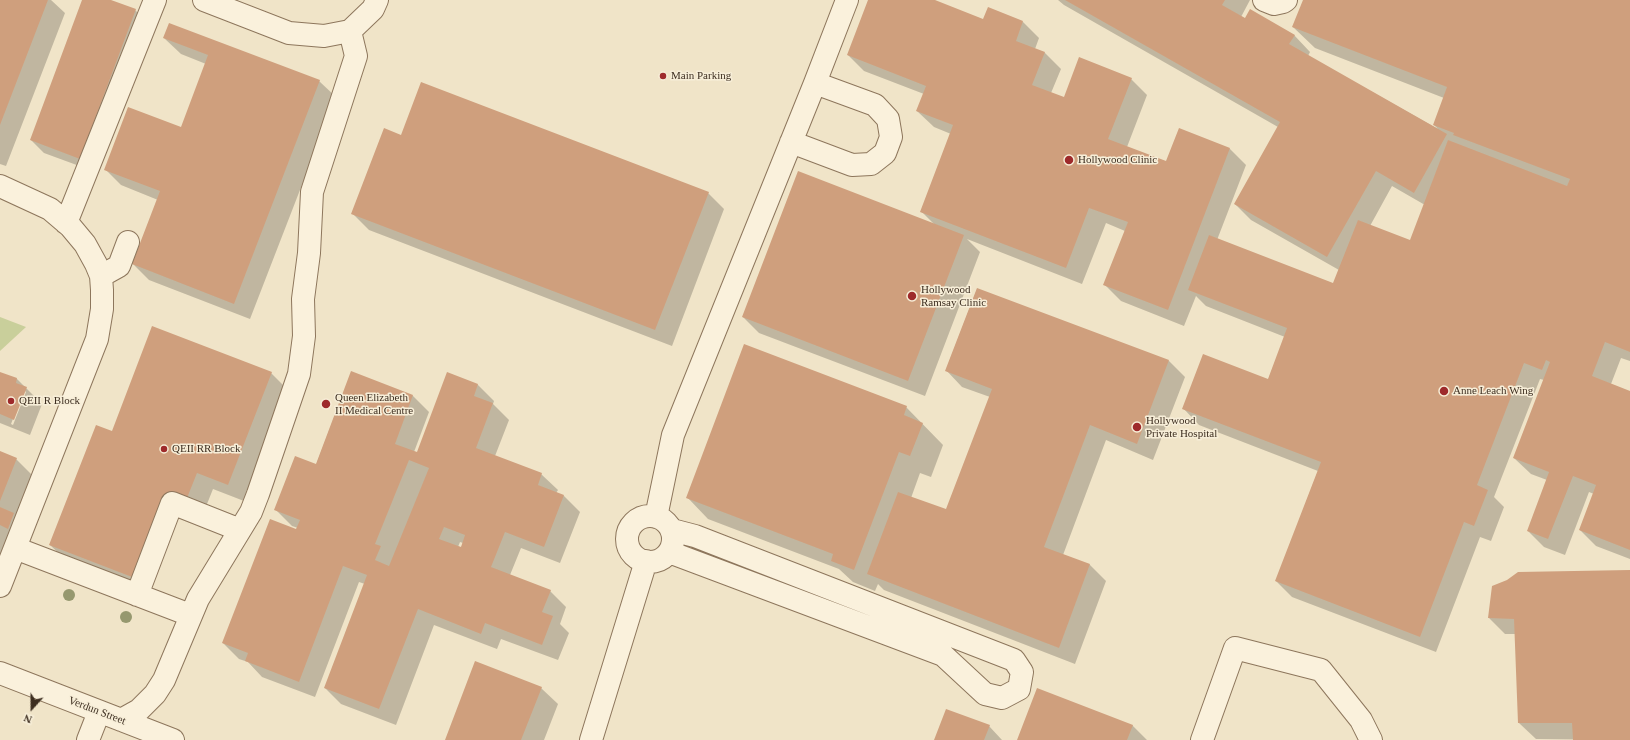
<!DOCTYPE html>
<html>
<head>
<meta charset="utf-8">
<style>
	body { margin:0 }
	#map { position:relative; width:1630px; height:740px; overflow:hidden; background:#f0e4c8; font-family:"Times New Roman",serif }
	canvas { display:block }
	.north { position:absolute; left:12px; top:688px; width:40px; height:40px; -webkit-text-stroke:3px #f7eed8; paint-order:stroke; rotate:201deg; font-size:11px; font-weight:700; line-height:16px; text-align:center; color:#3d2e20 }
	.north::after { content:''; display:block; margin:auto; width:14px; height:18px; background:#3d2e20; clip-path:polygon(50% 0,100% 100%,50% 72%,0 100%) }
</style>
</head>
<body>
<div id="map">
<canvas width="1630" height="740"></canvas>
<div class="north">N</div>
</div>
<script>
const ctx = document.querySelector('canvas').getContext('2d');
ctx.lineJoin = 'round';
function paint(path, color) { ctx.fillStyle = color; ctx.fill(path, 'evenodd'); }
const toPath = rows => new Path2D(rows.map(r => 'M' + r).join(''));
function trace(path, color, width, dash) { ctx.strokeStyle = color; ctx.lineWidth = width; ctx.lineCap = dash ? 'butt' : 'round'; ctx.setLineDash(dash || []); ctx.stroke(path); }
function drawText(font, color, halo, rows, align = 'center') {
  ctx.font = font + ' "Times New Roman",serif'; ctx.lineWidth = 3; ctx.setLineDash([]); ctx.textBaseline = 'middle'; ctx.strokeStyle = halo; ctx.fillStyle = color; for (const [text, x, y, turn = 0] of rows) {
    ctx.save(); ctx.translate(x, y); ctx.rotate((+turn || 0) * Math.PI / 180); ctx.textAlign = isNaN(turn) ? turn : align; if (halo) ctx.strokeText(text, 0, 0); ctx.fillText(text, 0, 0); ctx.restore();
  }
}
paint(toPath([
	[0,317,26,327,0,351]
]), '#c9cf9b');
paint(toPath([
	[0,0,51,0,65,13,6,166,0,164],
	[83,0,108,0,135,10,148,23,93,171,44,153,31,140],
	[869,0,932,0,984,20,988,9,1023,22,1039,38,1035,49,1045,53,1061,69,1051,93,1064,98,1131,79,1147,95,1127,147,1167,162,1180,129,1230,149,1246,165,1217,240,1334,284,1339,270,1251,220,1235,204,1278,127,1064,5,1058,0,1250,0,1241,17,1294,35,1310,52,1308,56,1438,129,1434,125,1444,98,1315,48,1293,27,1304,0,1630,0,1630,361,1621,358,1611,384,1630,392,1630,559,1596,546,1580,530,1594,494,1589,492,1565,555,1544,547,1528,531,1547,480,1531,474,1514,458,1544,380,1540,379,1494,497,1504,507,1491,541,1480,537,1436,652,1292,597,1276,581,1318,471,1199,425,1183,408,1268,380,1285,337,1206,306,1196,296,1184,326,1121,301,1105,285,1125,231,1106,223,1082,284,967,239,980,252,925,396,759,333,743,317,934,224,921,211,951,134,934,127,917,111,924,94,864,71,848,55],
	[1392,186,1425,205,1411,241,1370,226],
	[164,38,319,81,336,97,250,319,149,280,133,264,158,200,121,185,105,169,181,129,206,64,181,54],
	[401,136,708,193,724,209,672,346,369,230,352,213],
	[977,289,1169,361,1185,377,1153,460,1106,440,1063,555,1090,565,1106,581,1075,664,884,590,878,584,875,591,853,582,839,569,708,519,687,497,906,407,943,445,931,477,920,473,911,498,947,510,990,397,962,387,946,370],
	[0,373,17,379,42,404,30,435,0,423],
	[24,390,26,392,13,425,11,424],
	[271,373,287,389,244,501,213,489,201,519,180,511,148,592,67,561,50,545,113,432],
	[351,373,413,396,429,412,414,452,418,453,448,373,478,385,494,401,493,404,509,420,495,456,541,474,558,490,556,493,564,496,580,512,560,563,521,548,510,575,550,591,566,607,560,624,569,633,558,660,501,639,497,649,434,625,396,725,341,704,325,688,365,584,359,582,315,697,262,677,248,662,239,659,223,643,297,531,298,528,292,526,276,510,316,465],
	[460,542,463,543,461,548,458,547],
	[0,452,16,459,37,480,0,557],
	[1630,571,1630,740,1536,739,1519,723,1516,634,1505,634,1489,618],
	[541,688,558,704,544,740,446,740],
	[1132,725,1147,740,1018,740],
	[989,726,1002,740,935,740]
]), '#0003');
paint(toPath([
	[0,0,48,0,0,125],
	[82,0,111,0,136,9,80,159,30,140],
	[868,0,935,0,983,19,988,7,1023,21,1016,41,1045,52,1032,85,1064,97,1079,57,1132,78,1108,139,1166,161,1179,128,1230,148,1168,310,1103,285,1128,222,1089,208,1066,268,920,212,953,125,916,111,926,86,847,55],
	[1065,0,1225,0,1222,5,1245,18,1250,9,1295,35,1289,44,1447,134,1414,193,1376,171,1327,257,1234,204,1280,122],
	[1303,0,1630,0,1630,210,1579,191,1630,210,1630,352,1605,342,1592,376,1630,391,1630,550,1579,530,1596,485,1573,476,1548,539,1527,531,1549,472,1513,458,1550,362,1546,360,1542,370,1524,363,1477,485,1488,490,1474,526,1464,522,1420,637,1275,581,1321,462,1182,409,1203,354,1268,379,1287,328,1188,290,1209,235,1333,283,1358,220,1410,240,1448,140,1567,186,1570,179,1453,135,1454,133,1433,125,1447,87,1292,27],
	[169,23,320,80,234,304,132,264,160,191,104,170,128,107,181,127,208,55,163,38],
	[421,82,709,192,655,330,351,214,384,128,401,135],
	[798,171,964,235,908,381,742,317],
	[977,288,1169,360,1137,444,1090,425,1044,547,1090,564,1059,648,867,574,898,492,946,509,992,389,945,371],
	[152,326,272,372,228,485,197,473,185,503,164,495,132,577,49,545,96,425,112,431],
	[744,344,907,406,904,415,923,423,910,456,899,452,854,570,831,561,833,554,686,498],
	[351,371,413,395,395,444,417,452,447,372,478,384,474,396,493,403,476,448,542,473,538,485,564,495,544,547,505,532,491,567,551,590,542,612,553,616,542,645,485,623,481,634,418,609,379,709,324,688,367,575,343,566,299,682,245,661,248,653,222,643,270,519,296,529,300,520,274,510,295,456,316,464],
	[409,460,429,468,389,566,375,560,381,546,375,544],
	[444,527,465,535,461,547,439,539],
	[0,372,17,378,16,383,27,387,14,420,0,414],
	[0,451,17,458,0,501],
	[0,507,14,513,8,529,0,525],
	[1630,570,1630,740,1573,740,1572,723,1518,723,1514,619,1488,618,1492,586,1507,580,1518,572],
	[475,661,542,687,521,740,445,740],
	[1037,688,1133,725,1127,740,1017,740],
	[946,709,990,725,984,740,934,740]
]), '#cf9f7d');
const minor = toPath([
	[204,0,289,33,324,36,350,31,373,9,377,0],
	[1264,0,1274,4,1283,2,1286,0],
	[791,142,852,165,871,164,885,153,891,137,888,119,875,105,815,83],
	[0,186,50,209,70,226,85,244,96,264,101,276,102,290,102,309,97,339,0,586],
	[66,223,155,0],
	[101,276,119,266,128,242],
	'627 539a23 23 0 1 1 46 0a23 23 0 1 1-46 0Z',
	[656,517,673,435,815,83,847,0],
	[15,548,190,615],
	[669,552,943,655,985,694,1002,698,1019,689,1022,672,1014,660,695,536,672,530],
	[137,595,172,503,240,530],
	[0,673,173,740],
	[121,720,139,710,155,694,164,680,198,599,251,512,258,494,299,374,304,336,303,299,309,253,312,192,356,56,350,31],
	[88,740,99,712],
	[591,740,646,561],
	[1202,740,1235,648,1321,670,1361,720,1371,740]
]);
trace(minor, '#8d765c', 24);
trace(minor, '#faf1dc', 22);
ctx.fillStyle = '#96986f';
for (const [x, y] of [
	[69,595],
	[126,617]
]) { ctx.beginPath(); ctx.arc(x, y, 6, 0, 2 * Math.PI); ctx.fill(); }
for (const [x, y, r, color] of [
	[663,76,4,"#9e2a2b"],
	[1069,160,5,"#9e2a2b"],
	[912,296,5,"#9e2a2b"],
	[1444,391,5,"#9e2a2b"],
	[11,401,4,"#9e2a2b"],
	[326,404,5,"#9e2a2b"],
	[1137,427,5,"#9e2a2b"],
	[164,449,4,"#9e2a2b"]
]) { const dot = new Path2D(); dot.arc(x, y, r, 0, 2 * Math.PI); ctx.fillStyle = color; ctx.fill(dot); trace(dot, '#f7eed8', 1.5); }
drawText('11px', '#3d2e20', '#f7eed8', [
	["Main Parking",671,76],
	["Hollywood Clinic",1078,160],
	["Hollywood",921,290],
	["Ramsay Clinic",921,303],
	["Anne Leach Wing",1453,391],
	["Queen Elizabeth",335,398],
	["II Medical Centre",335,411],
	["QEII R Block",19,401],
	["Hollywood",1146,421],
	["Private Hospital",1146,434],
	["QEII RR Block",172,449]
], 'left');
drawText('11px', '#3d2e20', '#f7eed8', [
	["Verdun Street",97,711,21]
]);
</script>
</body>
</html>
